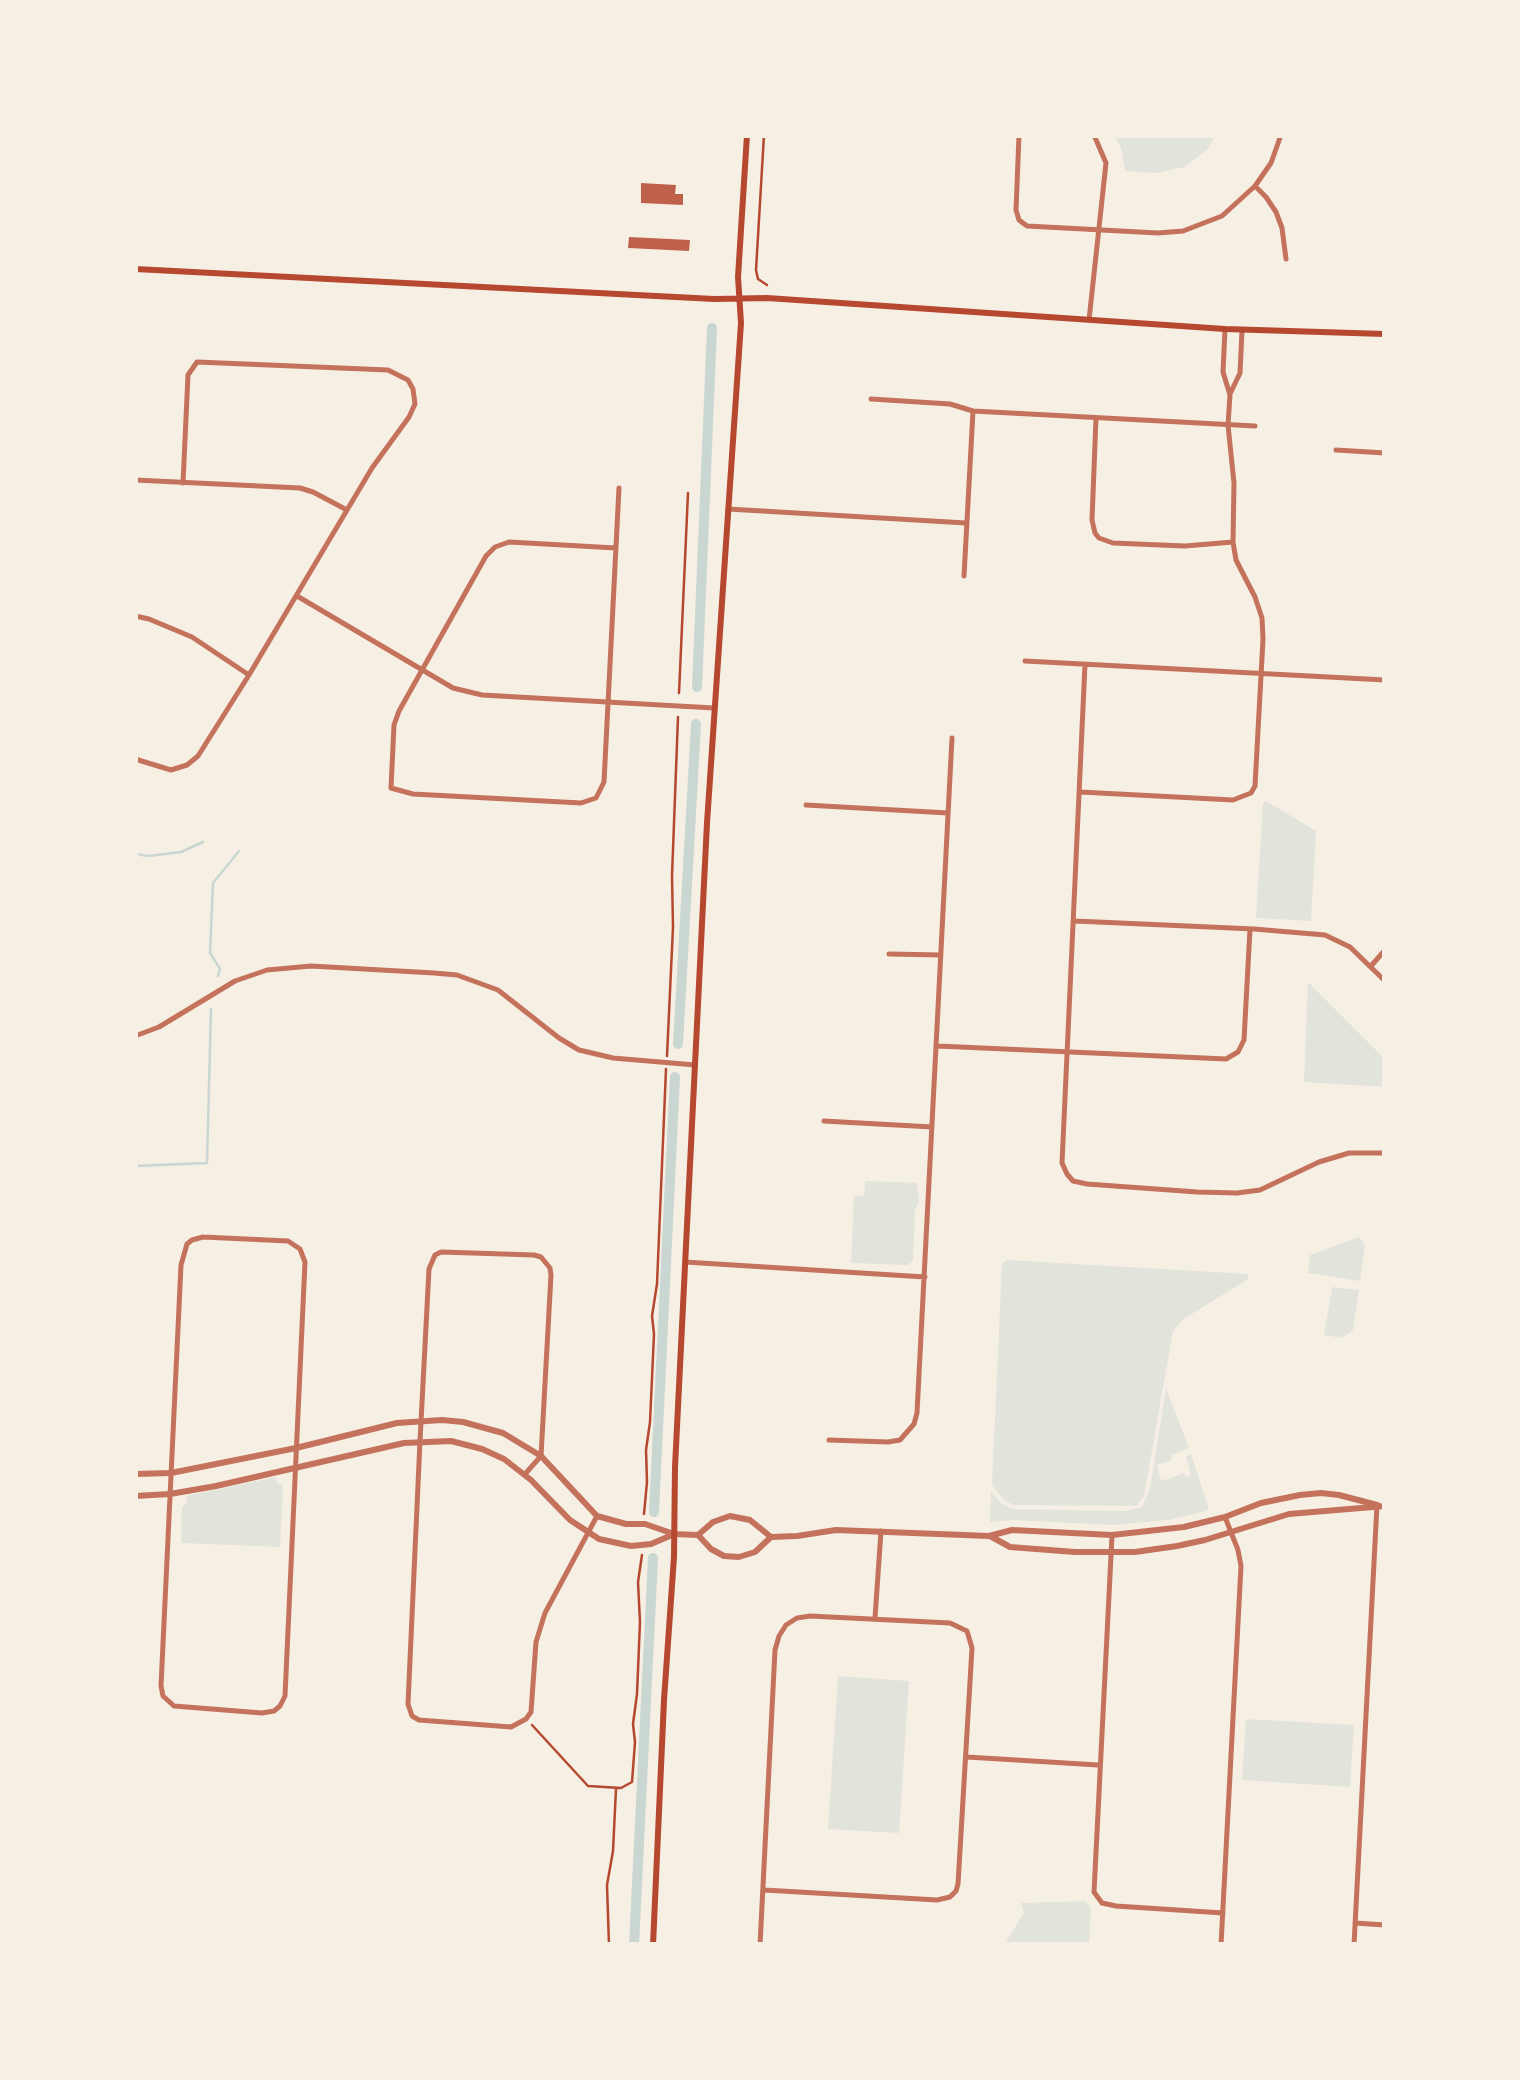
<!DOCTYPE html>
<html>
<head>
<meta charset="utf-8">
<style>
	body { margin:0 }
	#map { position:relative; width:1520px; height:2080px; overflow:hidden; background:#f6efe4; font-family:"Roboto Condensed",sans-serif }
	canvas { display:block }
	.frame { position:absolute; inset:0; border:138px solid #f6efe4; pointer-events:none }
</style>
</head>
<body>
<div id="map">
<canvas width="1520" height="2080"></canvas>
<div class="frame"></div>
</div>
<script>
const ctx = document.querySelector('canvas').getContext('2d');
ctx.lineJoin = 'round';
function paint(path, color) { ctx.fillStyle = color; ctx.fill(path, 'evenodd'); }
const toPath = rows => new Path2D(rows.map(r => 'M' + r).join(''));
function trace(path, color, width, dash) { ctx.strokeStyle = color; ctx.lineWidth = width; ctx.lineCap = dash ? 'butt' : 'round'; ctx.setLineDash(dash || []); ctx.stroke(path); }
paint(toPath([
	[1114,135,1216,135,1207,150,1184,167,1157,173,1125,171,1121,148],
	[1266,801,1316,831,1311,921,1256,918,1263,803],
	[1308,982,1385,1059,1385,1087,1304,1082],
	[865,1181,917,1183,919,1202,915,1210,913,1261,908,1265,851,1263,854,1196,864,1196],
	[1359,1237,1365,1245,1360,1281,1308,1273,1310,1255],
	[1007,1260,1248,1274,1248,1279,1182,1320,1173,1331,1144,1496,1136,1506,1013,1505,1004,1500,994,1488,992,1484,1002,1264],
	[1332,1287,1359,1290,1353,1330,1342,1338,1324,1335],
	[1166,1388,1189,1448,1171,1455,1172,1460,1157,1465,1161,1481,1185,1473,1186,1477,1191,1475,1186,1456,1191,1454,1209,1509,1207,1511,1168,1520,1113,1525,1014,1520,990,1522,991,1491,1001,1503,1012,1509,1125,1511,1142,1507,1150,1488],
	[276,1477,277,1483,283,1485,280,1547,181,1543,182,1507,187,1503,186,1496],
	[838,1676,909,1681,899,1833,828,1829],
	[1246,1719,1354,1725,1350,1787,1242,1780],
	[1086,1901,1091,1909,1089,1945,1004,1945,1024,1913,1021,1903]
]), '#e2e4dc');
trace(toPath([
	[135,854,149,856,181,852,203,842],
	[218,976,220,969,210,953,213,883,239,851],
	[135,1166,207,1163,211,1009]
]), '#c9d6d2', 2.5);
trace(toPath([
	[697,687,712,328],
	[678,1044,696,724],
	[654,1512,675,1077],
	[634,1945,653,1558]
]), '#c9d6d2', 10);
paint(toPath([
	[641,183,676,185,675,194,683,194,683,205,641,203],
	[629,237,690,240,689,251,628,248]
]), '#bf614a');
trace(toPath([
	[764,135,756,270,758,279,767,285],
	[679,693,688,493],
	[667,1056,673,927,672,876,678,717],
	[644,1514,647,1482,646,1450,650,1422,654,1334,652,1316,657,1284,666,1069],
	[532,1725,588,1786,621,1788,632,1782,635,1742,633,1724,637,1694,640,1622,638,1582,642,1555],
	[609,1945,607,1885,613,1851,616,1789]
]), '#b5482f', 2.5);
trace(toPath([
	[1019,135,1016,210,1019,220,1027,226,1158,233,1183,231,1222,216,1255,186],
	[1281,135,1271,163,1255,186,1266,197,1276,212,1282,228,1286,259],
	[1089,320,1106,163,1094,135],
	[1231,392,1240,373,1242,331],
	[871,399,950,404,973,411,1255,426],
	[1096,418,1092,520,1095,533,1099,538,1113,543,1185,546,1233,542],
	[1336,450,1385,453],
	[135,480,300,488,313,492,347,510],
	[728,509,966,523],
	[616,548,509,542,495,547,486,556,399,711,394,725,391,788,413,794,581,803,596,798,604,782,619,488],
	[964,576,973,411],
	[297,596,453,688,482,695,714,708],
	[135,616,149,619,192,637,249,675],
	[1025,661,1385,680],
	[1085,664,1062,1163,1067,1174,1073,1181,1087,1184,1197,1192,1237,1193,1260,1190,1319,1162,1349,1153,1385,1153],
	[135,759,171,770,187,765,198,756,249,675,372,468,409,417,415,404,413,389,408,380,388,370,197,362,188,375,183,483],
	[1080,792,1233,800,1251,793,1255,786,1263,639,1262,618,1255,597,1236,560,1233,542,1234,483,1228,425,1230,395,1223,372,1225,329],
	[806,805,948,813],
	[1075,921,1254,929,1325,935,1350,947,1385,981],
	[889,954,941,955],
	[1371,966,1385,950],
	[135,1036,159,1027,235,981,267,970,311,966,434,973,457,975,498,990,559,1038,579,1050,613,1058,695,1065],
	[938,1046,1226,1059,1238,1052,1244,1040,1250,929],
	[824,1121,932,1127],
	[203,1237,288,1241,300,1249,305,1262,285,1696,280,1706,274,1711,262,1713,174,1706,163,1696,161,1686,181,1265,187,1244,192,1240,203,1237],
	[685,1262,925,1277],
	[829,1440,888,1442,900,1440,914,1424,917,1413,952,738],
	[525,1474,541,1456,551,1275,550,1268,541,1257,534,1255,441,1252,435,1255,429,1269,420,1441,408,1704,412,1716,419,1720,511,1727,526,1719,531,1712,536,1642,545,1613,597,1516],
	[1112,1536,1094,1892,1102,1903,1116,1906,1223,1913],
	[875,1618,881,1531],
	[967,1757,1098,1765],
	[1355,1923,1385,1925],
	[760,1945,775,1650,779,1636,786,1625,797,1618,810,1616,950,1623,967,1631,972,1648,958,1884,956,1891,950,1897,937,1900,764,1890],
	[1221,1945,1241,1566,1238,1550,1225,1517],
	[1354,1945,1377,1505]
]), '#c5725c', 5);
trace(toPath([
	[135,1474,171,1473,296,1448,397,1423,442,1420,463,1422,503,1433,541,1456,597,1516,626,1524,645,1524,674,1534,698,1535,711,1549,724,1556,739,1557,755,1552,771,1537,797,1536,836,1530,989,1536,1012,1530,1112,1535,1184,1527,1225,1517,1261,1503,1300,1495,1321,1493,1339,1495,1377,1505],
	[135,1496,170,1494,216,1486,404,1443,451,1441,482,1449,504,1459,531,1480,570,1520,599,1539,631,1546,651,1544,672,1535],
	[698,1535,713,1522,730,1516,750,1520,771,1537],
	[990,1536,1010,1547,1075,1552,1135,1552,1177,1546,1205,1540,1289,1514,1385,1506]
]), '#c5725c', 6);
trace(toPath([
	[135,269,714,299,767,298,1225,329,1385,334],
	[653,1945,664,1700,674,1557,675,1467,707,823,741,323,738,277,747,135]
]), '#b5482f', 6);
</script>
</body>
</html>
